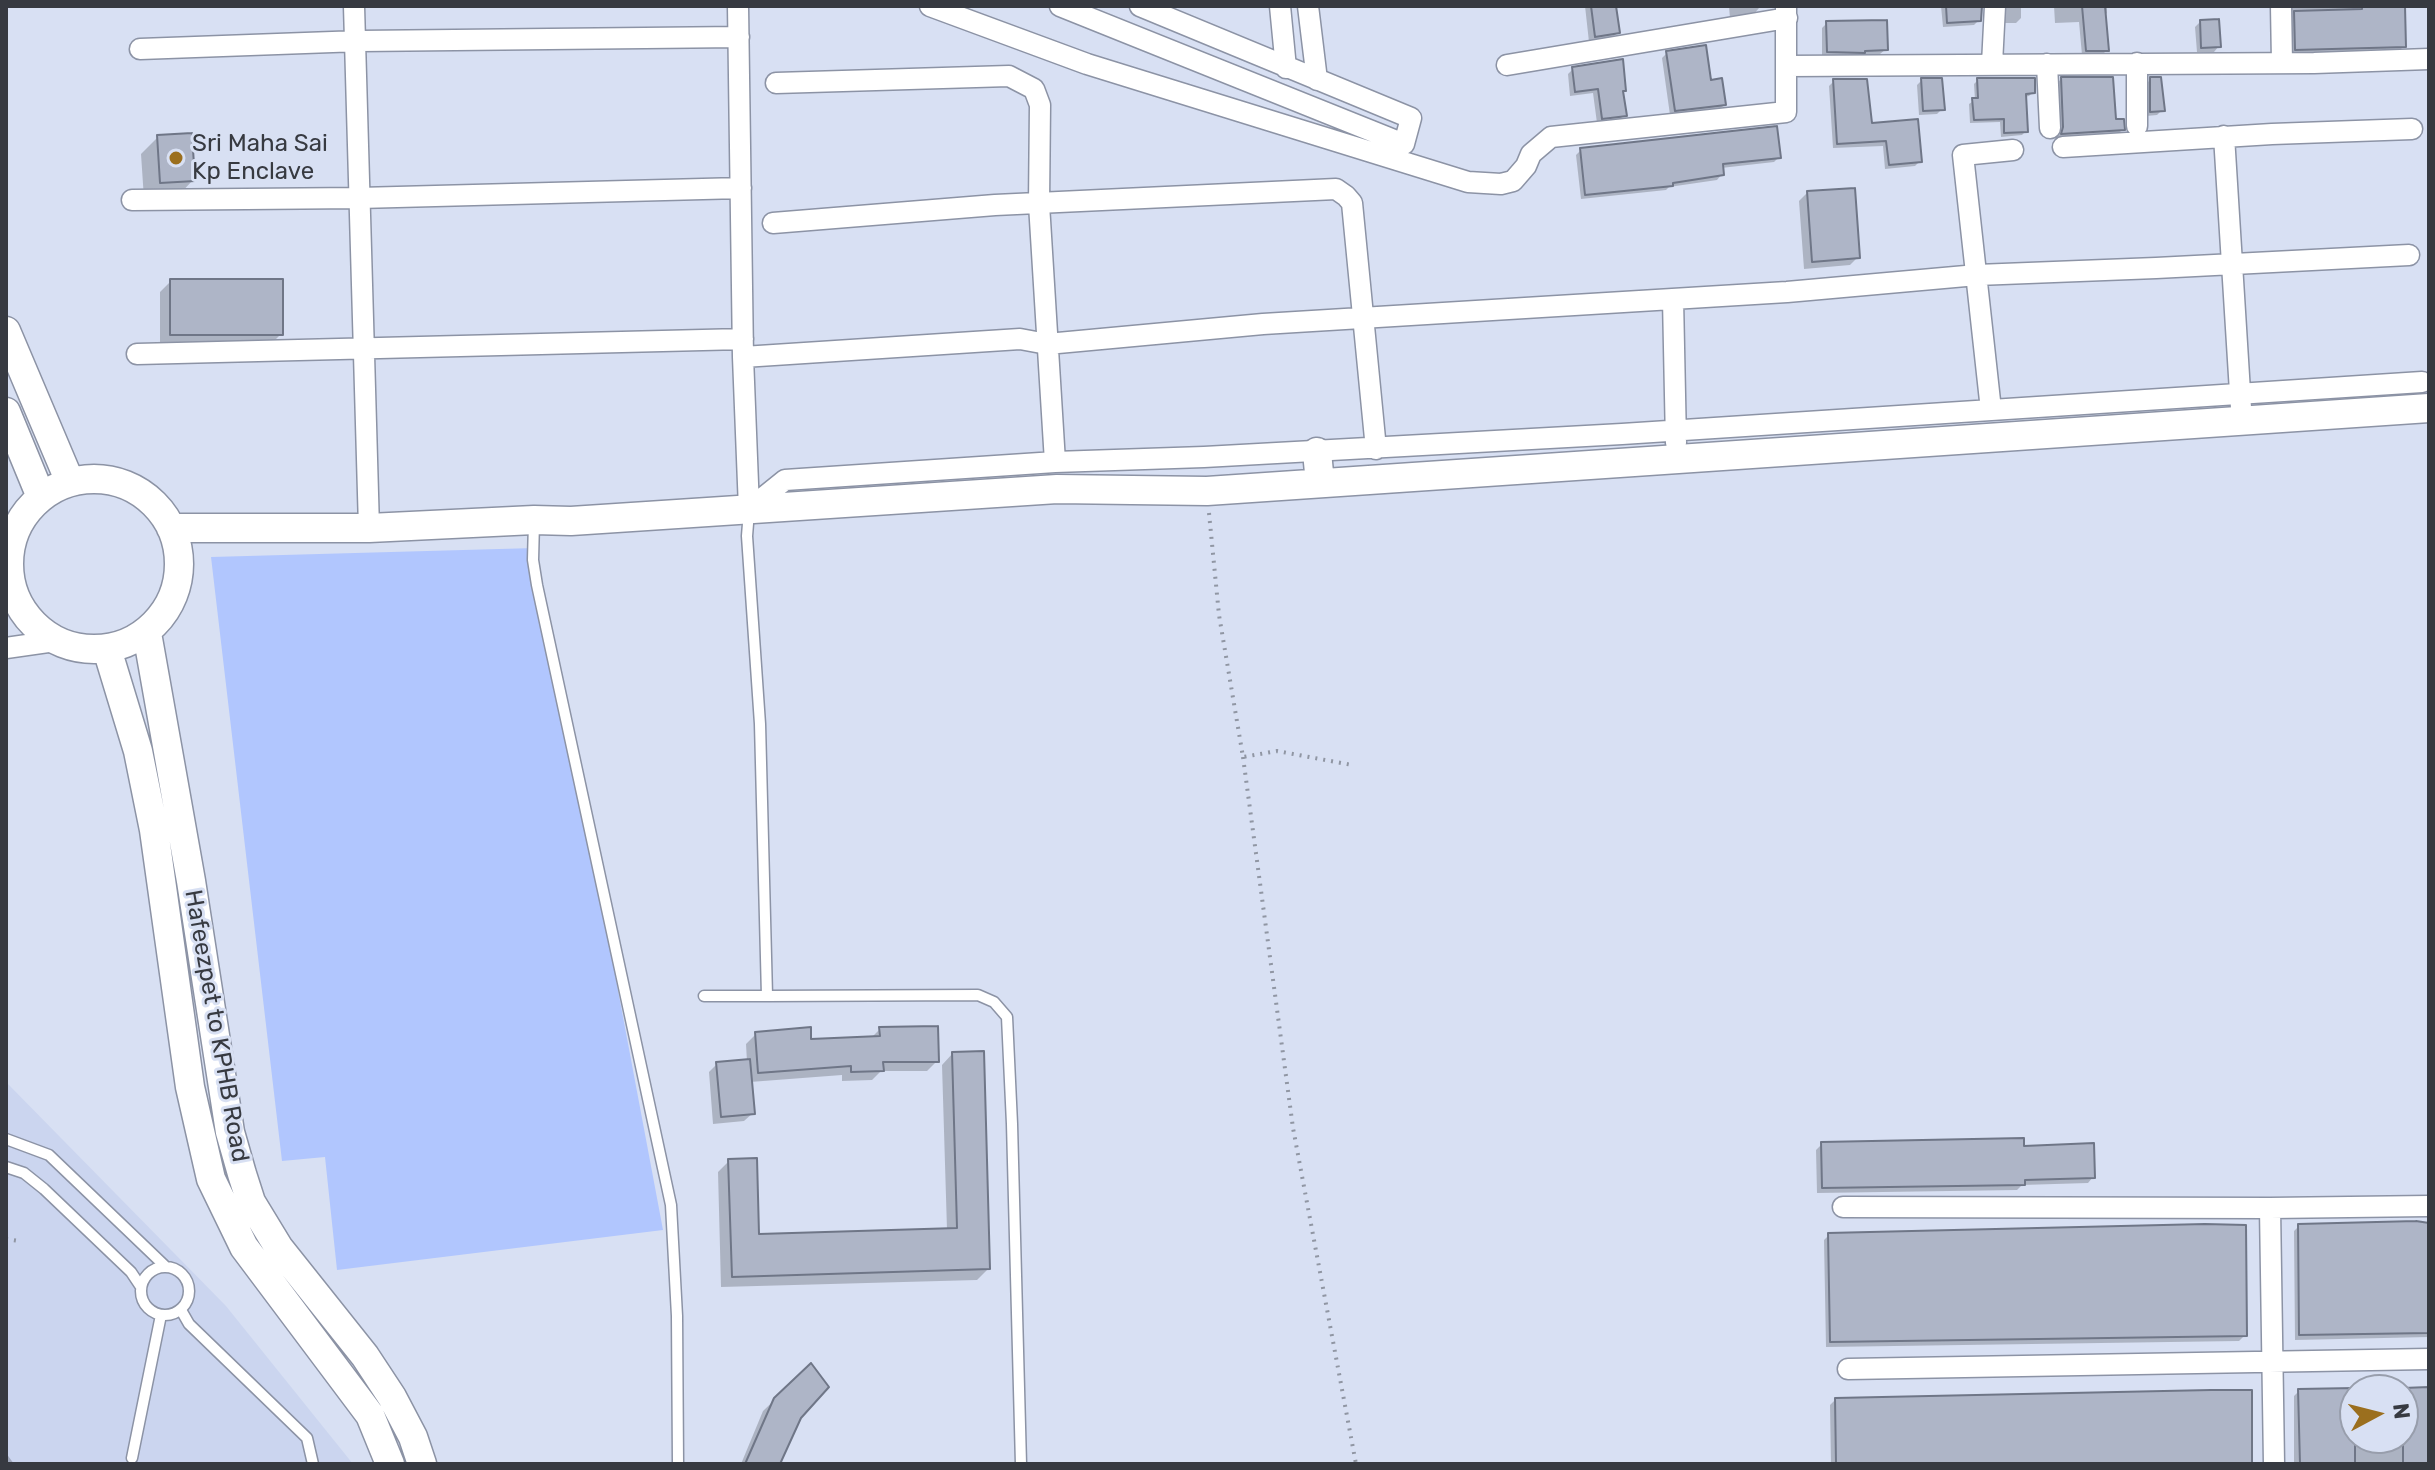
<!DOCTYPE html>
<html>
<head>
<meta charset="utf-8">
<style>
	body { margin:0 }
	#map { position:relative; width:2435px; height:1470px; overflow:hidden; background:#d8e0f3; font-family:Rubik,sans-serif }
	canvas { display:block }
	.frame { position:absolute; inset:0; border:8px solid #373a41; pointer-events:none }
	.north { position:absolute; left:2339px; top:1374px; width:80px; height:80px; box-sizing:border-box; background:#d8e0f3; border:2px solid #989eac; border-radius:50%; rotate:83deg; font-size:22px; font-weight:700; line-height:32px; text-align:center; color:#373a41 }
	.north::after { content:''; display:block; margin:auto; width:28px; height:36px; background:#9b6f1e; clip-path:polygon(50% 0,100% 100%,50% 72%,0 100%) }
</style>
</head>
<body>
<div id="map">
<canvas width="2435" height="1470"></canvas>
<div class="frame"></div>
<div class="north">N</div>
</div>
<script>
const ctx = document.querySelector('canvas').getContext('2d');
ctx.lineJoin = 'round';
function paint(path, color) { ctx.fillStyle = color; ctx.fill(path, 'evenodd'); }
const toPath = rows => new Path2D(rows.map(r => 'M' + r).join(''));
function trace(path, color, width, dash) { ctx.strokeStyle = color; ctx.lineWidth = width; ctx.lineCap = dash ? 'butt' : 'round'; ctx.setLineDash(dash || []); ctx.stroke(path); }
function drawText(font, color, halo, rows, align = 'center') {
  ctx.font = font + ' Rubik,sans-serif'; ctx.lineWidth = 6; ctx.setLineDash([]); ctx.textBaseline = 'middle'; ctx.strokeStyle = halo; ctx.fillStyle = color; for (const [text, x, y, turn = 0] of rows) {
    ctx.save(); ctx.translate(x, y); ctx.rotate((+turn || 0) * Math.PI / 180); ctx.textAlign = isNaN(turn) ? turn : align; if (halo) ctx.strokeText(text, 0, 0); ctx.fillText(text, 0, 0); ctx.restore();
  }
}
paint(toPath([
	[6,1082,226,1306,353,1464,6,1464]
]), '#cbd5ef');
paint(toPath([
	[535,548,663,1230,337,1270,325,1157,282,1161,211,557]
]), '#b1c6fe');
paint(toPath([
	[1585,6,1614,6,1618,32,1611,39,1589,42],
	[1729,6,1759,6,1759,8,1753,15,1730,19],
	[1941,6,1981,6,1979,20,1974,25,1943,27],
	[2003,6,2021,6,2021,18,2016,23,2003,23],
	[2054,6,2107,6,2107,13,2104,16,2107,50,2102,55,2082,55,2079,22,2055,23],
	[2289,6,2405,6,2404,46,2399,51,2290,54],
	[2200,22,2219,46,2214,52,2197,52,2195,27],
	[1827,23,1886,49,1880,54,1858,57,1822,56,1822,28],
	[1667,53,1724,105,1719,110,1670,115,1662,58],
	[1573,69,1624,90,1621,93,1624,115,1619,120,1597,123,1593,93,1570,96,1568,74],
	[2061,79,2114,121,2123,129,2116,136,2056,140,2054,87],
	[2151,79,2162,110,2157,115,2146,116,2146,84],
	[1922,80,1942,109,1937,114,1919,115,1917,85],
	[1978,80,2033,92,2029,96,2024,97,2026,131,2022,135,2001,137,2000,122,1970,123,1969,104,1975,100,1974,84],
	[1834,81,1870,125,1920,161,1915,166,1885,169,1883,146,1833,148,1829,86],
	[158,137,193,180,177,197,144,199,141,154],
	[1581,150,1779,157,1774,162,1721,168,1722,174,1717,180,1669,187,1666,190,1581,199,1576,155],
	[1807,193,1858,257,1850,265,1804,269,1799,201],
	[171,281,281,334,270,345,160,345,160,292],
	[880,1029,937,1061,927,1071,881,1071,872,1080,842,1081,842,1075,750,1082,753,1113,744,1121,713,1124,709,1072,717,1064,747,1062,746,1044,756,1034,810,1041,871,1038],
	[953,1053,988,1269,977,1280,721,1287,718,1172,729,1161,757,1236,947,1230,942,1065],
	[1822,1144,2022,1148,2093,1177,2088,1183,2022,1185,2017,1190,1817,1193,1816,1150],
	[2429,1224,2429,1337,2295,1340,2294,1231,2299,1226],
	[1829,1235,2245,1335,2239,1341,1826,1347,1824,1240],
	[810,1366,799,1417,778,1464,741,1464,763,1411],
	[2429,1389,2429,1464,2294,1464,2294,1396,2299,1391,2355,1390,2355,1438,2403,1438,2403,1390,2385,1390],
	[1835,1400,2250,1464,1831,1464,1830,1405],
	[6,1453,14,1464,6,1464]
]), '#0003');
const building = toPath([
	[1591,6,1616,6,1620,33,1595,37,1591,6],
	[1946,6,1982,6,1981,21,1947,23,1946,6],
	[2082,6,2105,6,2109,51,2086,51,2082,6],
	[2362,6,2405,6,2406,47,2295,50,2294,11,2362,9,2362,6],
	[2219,19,2221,47,2201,48,2200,20,2219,19],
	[1887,20,1888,50,1865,51,1865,53,1827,52,1826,21,1887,20],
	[1706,45,1711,80,1722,78,1726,105,1675,111,1666,51,1706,45],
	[1623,59,1626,91,1623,91,1627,116,1602,119,1598,89,1575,92,1572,67,1623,59],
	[2061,77,2113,77,2116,119,2124,119,2125,130,2061,134,2063,127,2061,77],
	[2150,77,2161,77,2165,111,2150,112,2150,77],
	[1921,78,1942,78,1945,110,1923,111,1921,78],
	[1977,78,2035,78,2035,93,2026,94,2028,132,2004,133,2004,119,1974,120,1972,98,1978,98,1977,78],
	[1833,79,1867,79,1872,123,1918,119,1922,162,1889,165,1886,141,1837,144,1833,79],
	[1777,126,1781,158,1723,164,1724,175,1673,183,1673,186,1585,195,1580,148,1777,126],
	[192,133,195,181,160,183,157,135,192,133],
	[1855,188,1860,258,1812,262,1807,191,1855,188],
	[170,279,283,279,283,335,170,335,170,279],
	[938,1026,939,1062,883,1062,884,1071,851,1072,851,1066,758,1073,755,1032,811,1027,811,1039,880,1036,879,1027,938,1026],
	[984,1051,990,1269,732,1277,728,1159,757,1158,759,1234,957,1228,952,1052,984,1051],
	[750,1059,755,1114,721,1117,716,1062,750,1059],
	[2024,1138,2024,1146,2094,1143,2095,1178,2025,1180,2025,1185,1822,1188,1821,1142,2024,1138],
	[2416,1221,2429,1223,2429,1333,2299,1335,2298,1224,2416,1221],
	[2205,1224,2246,1225,2247,1336,1830,1342,1828,1233,2205,1224],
	[811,1363,829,1387,801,1418,780,1464,745,1464,774,1398,811,1363],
	[2429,1387,2429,1464,2403,1464,2403,1388,2429,1387],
	[2355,1388,2355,1464,2300,1464,2298,1389,2355,1388],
	[2211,1390,2252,1390,2252,1464,1836,1464,1835,1398,2211,1390]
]);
paint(building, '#aeb5c7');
trace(building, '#6f7687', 2);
const lane = toPath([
	[749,511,747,536,760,724,767,996,978,995,994,1002,1007,1017,1012,1124,1021,1464],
	[534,522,533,560,537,585,671,1205,677,1316,678,1464],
	[704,996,767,996],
	[6,1139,49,1155,166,1267],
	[6,1167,24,1173,44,1189,131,1272,141,1287],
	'141 1291a24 24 0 1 1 48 0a24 24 0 1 1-48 0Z',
	[181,1310,189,1324,307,1438,313,1464],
	[132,1458,161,1315]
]);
const street = toPath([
	[354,6,369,528],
	[738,6,743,357,749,509],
	[930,6,1087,64,1468,182,1501,184,1513,181,1526,166,1531,154,1551,137,1786,112,1786,6],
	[1060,6,1404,144,1411,118,1140,6],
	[1280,6,1286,68],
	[1308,6,1317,80],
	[2281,6,2282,62],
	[140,49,360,41,739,37],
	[1992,64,1995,6],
	[2047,64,2050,128],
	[1507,65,1787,18],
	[1787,66,2314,63,2429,59],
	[776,83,1009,76,1034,89,1040,105,1039,204,1055,462],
	[2137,126,2137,63],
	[2224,136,2241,408],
	[2063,147,2272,134,2412,129],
	[132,200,359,198,741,188],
	[773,223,995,205,1336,189,1346,196,1352,203,1376,449],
	[1673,299,1676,443],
	[137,354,743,339],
	[743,357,1020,339,1047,344,1263,324,1787,292,1977,275,2156,268,2409,255],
	[1991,410,1963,155,2013,150],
	[749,509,785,480,1055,462,1204,457,1622,434,2422,382],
	[6,574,9,573],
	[6,648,55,641],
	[1843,1207,2270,1208],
	[1848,1369,2429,1359],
	[2274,1464,2270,1208,2429,1206]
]);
const secondary = toPath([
	[6,331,70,482],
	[6,412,41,497],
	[1317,452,1320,483],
	'9 564a85 85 0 1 1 170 0a85 85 0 1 1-170 0Z',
	[171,528,369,528,534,520,571,521,1057,489,1207,491,2429,408],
	[147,633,191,881,230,1132,242,1174,251,1202,279,1248,365,1356,392,1397,413,1437,422,1464],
	[107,649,138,751,154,830,190,1087,211,1179,244,1247,370,1415,390,1464]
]);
trace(lane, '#8c93a5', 13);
trace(street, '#8c93a5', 23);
trace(secondary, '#8c93a5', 31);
trace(toPath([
	[1209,513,1219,615,1243,757,1277,751,1352,765],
	[1243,757,1293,1128,1356,1464],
	[6,1239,19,1241]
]), '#9096a3', 4, [2, 6]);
trace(lane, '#fff', 10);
trace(street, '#fff', 20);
trace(secondary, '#fff', 28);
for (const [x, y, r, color] of [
	[176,158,8,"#9b6f1e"]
]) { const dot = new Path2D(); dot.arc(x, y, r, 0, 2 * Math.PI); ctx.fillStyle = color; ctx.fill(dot); trace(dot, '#d8e0f3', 3); }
drawText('24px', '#373a41', '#d8e0f3', [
	["Sri Maha Sai",192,144],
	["Kp Enclave",192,172]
], 'left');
drawText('24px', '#373a41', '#d8e0f3', [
	["Hafeezpet to KPHB Road",216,1026,80]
]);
</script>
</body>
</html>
